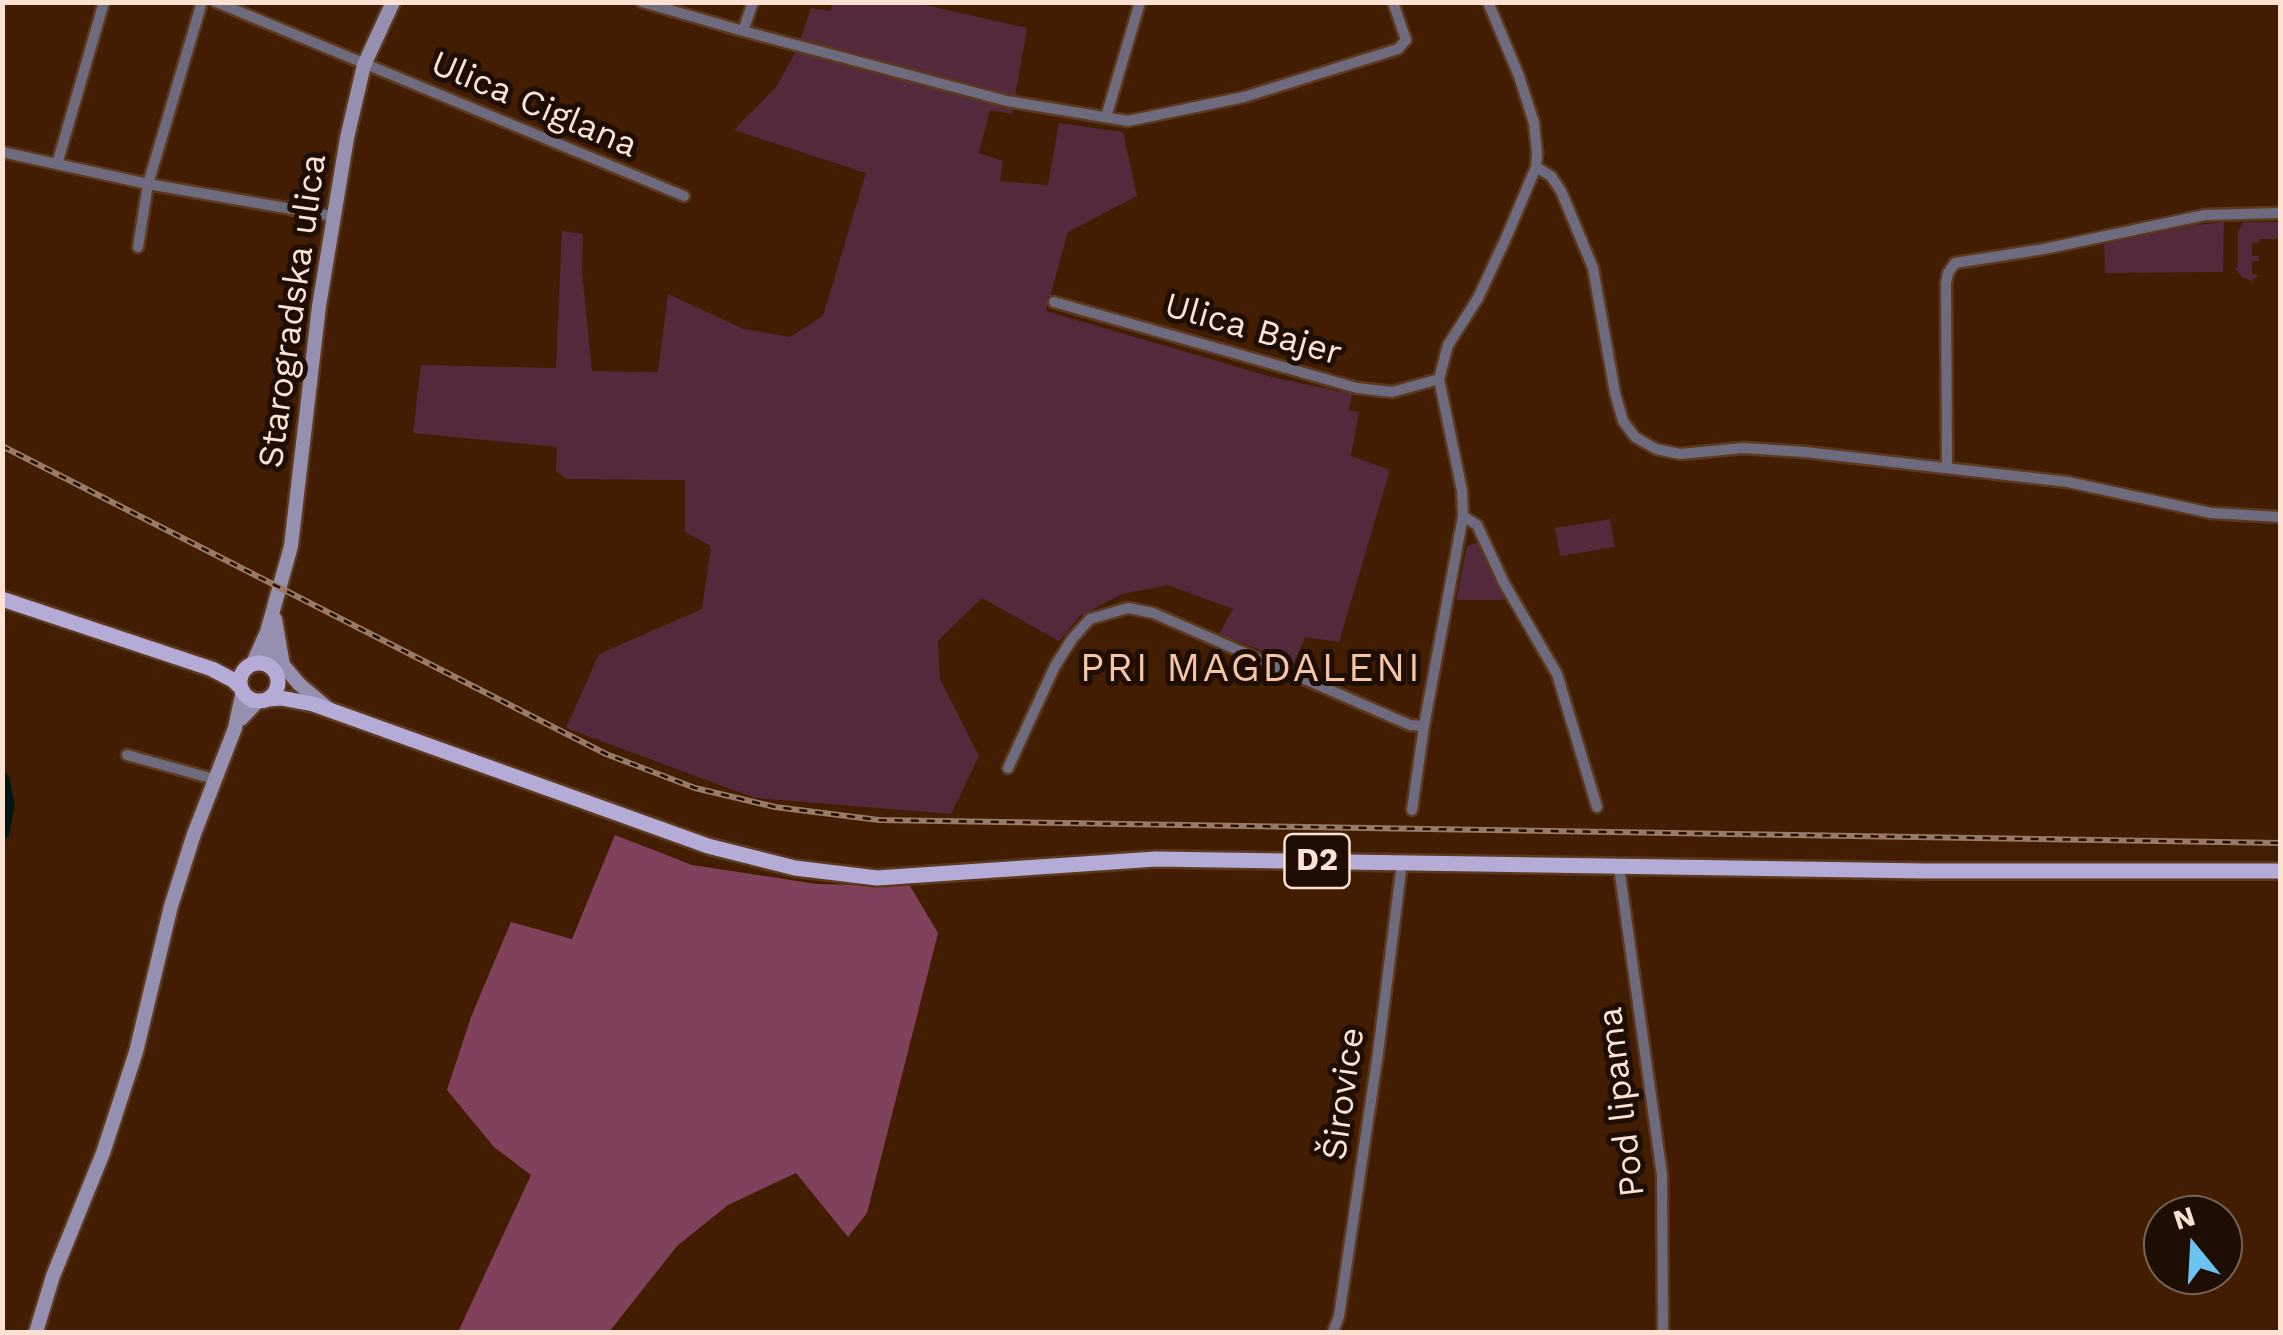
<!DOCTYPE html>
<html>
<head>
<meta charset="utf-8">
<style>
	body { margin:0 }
	#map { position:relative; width:2283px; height:1335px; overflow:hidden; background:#421d01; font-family:"Work Sans",sans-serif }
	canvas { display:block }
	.frame { position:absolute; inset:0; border:5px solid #fce2d3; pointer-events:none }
	.north { position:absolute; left:2143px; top:1195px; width:100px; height:100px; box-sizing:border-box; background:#1d0d03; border:2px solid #766256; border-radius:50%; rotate:342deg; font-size:28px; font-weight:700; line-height:40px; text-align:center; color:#fce2d3 }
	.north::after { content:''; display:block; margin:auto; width:35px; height:45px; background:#6bc3f2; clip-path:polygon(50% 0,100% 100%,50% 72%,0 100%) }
</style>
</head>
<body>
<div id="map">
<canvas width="2283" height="1335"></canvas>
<div class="frame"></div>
<div class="north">N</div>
</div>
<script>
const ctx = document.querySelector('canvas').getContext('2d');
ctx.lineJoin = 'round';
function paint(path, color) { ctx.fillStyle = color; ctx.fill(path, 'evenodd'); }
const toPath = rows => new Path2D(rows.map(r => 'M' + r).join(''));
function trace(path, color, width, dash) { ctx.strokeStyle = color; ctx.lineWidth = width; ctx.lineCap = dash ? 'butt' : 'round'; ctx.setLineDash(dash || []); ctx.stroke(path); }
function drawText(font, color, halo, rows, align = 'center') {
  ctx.font = font + ' "Work Sans",sans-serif'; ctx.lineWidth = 10; ctx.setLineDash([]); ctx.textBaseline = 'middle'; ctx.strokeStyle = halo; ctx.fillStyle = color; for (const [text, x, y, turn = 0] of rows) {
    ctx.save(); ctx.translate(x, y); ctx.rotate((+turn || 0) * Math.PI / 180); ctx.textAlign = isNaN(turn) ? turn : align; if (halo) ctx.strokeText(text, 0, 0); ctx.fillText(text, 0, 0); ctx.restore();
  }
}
paint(toPath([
	[912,2,1027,28,1012,114,990,110,979,153,1003,161,1000,181,1048,185,1059,123,1123,132,1137,196,1068,232,1046,311,1272,377,1352,394,1349,410,1359,412,1351,456,1390,470,1339,642,1305,637,1294,663,1219,634,1233,609,1168,585,1122,594,1080,616,1059,641,982,598,938,641,940,679,979,756,951,814,755,798,566,728,599,654,702,609,711,546,685,532,685,480,566,479,556,471,557,447,413,433,421,365,556,368,562,231,583,234,582,272,592,371,658,372,668,294,744,329,790,337,823,316,866,173,734,130,776,87,798,48,811,8,830,11,833,3],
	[2224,222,2223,272,2105,273,2104,244,2188,226],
	[2244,222,2280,222,2280,239,2260,239,2259,242,2252,243,2252,256,2259,256,2259,261,2252,261,2252,274,2259,275,2251,281,2242,277,2235,268,2238,267,2238,231],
	[1610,519,1615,547,1560,556,1555,528],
	[1477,543,1506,600,1456,600,1467,546]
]), '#55293c');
paint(toPath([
	[615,835,692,865,817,884,910,886,938,933,867,1213,848,1237,796,1173,728,1205,677,1246,609,1332,458,1332,531,1175,494,1147,447,1090,471,1017,511,922,572,939]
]), '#80415c');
trace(toPath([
	[2,780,7,804,2,832]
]), '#00150f', 15);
const street = toPath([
	[216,2,684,196],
	[642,2,743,31,753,2],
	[743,31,1007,101,1128,121,1244,97,1398,49,1406,40,1393,2],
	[1106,117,1140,2],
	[2,152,148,184,332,216],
	[57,164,104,2],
	[1536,167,1551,176,1561,191,1593,268,1615,393,1623,421,1635,437,1656,449,1680,454,1743,448,1805,452,2068,482,2211,513,2280,517],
	[138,247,148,184,202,2],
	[1054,302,1357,388,1392,392,1439,379],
	[1947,468,1946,283,1948,273,1955,263,2044,249,2205,215,2280,213],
	[1463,516,1477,525,1504,583,1557,674,1597,807],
	[127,755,214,779],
	[1008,768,1055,666,1072,639,1090,619,1128,608,1153,613,1410,725,1424,726],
	[1412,810,1424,726,1463,516,1462,491,1439,379,1448,345,1478,298,1506,238,1536,167,1537,153,1534,123,1519,76,1488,2],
	[1619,867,1662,1175,1663,1332],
	[1333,1332,1339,1316,1378,1053,1402,863]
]);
const secondary = toPath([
	[275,619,283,665,299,684,330,710],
	[267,638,271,666],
	[253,663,267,632,291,546,319,306,347,138,364,65,393,2],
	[241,719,258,701],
	[36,1332,53,1276,103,1153,136,1052,171,906,194,834,235,728,243,691]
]);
const primary = toPath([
	[2,599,212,669,233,680,241,688],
	'240 682a19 19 0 1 1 38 0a19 19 0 1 1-38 0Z',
	[268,699,281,698,313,704,708,846,795,868,877,878,1156,859,1926,871,2280,871]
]);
trace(street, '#5c391e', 15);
trace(secondary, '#5c391e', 19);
trace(primary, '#5c391e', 20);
trace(street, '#6e6b7f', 10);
trace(secondary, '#9690b0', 14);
trace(primary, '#b4acd6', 15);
const rail = toPath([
	[2,446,606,754,695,788,775,807,879,820,2280,843]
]);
trace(rail, '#9a7a64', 6);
trace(rail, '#1d0d03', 2.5, [8]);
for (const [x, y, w] of [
	[1317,861,65]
]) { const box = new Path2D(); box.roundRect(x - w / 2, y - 27, w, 54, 8); ctx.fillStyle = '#1d0d03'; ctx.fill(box); trace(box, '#fce2d3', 2.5); }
drawText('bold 32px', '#fce2d3', null, [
	["D2",1317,861]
]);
drawText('35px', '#fce2d3', '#1d0d03', [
	["Ulica Ciglana",534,105,23],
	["Starogradska ulica",293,311,-82],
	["Ulica Bajer",1253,330,16],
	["Širovice",1344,1094,-82],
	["Pod lipama",1622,1102,-97]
]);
ctx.letterSpacing = '2.5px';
drawText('40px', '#f6c5a6', '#1d0d03', [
	["PRI MAGDALENI",1251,669]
]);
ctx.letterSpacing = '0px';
</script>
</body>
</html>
